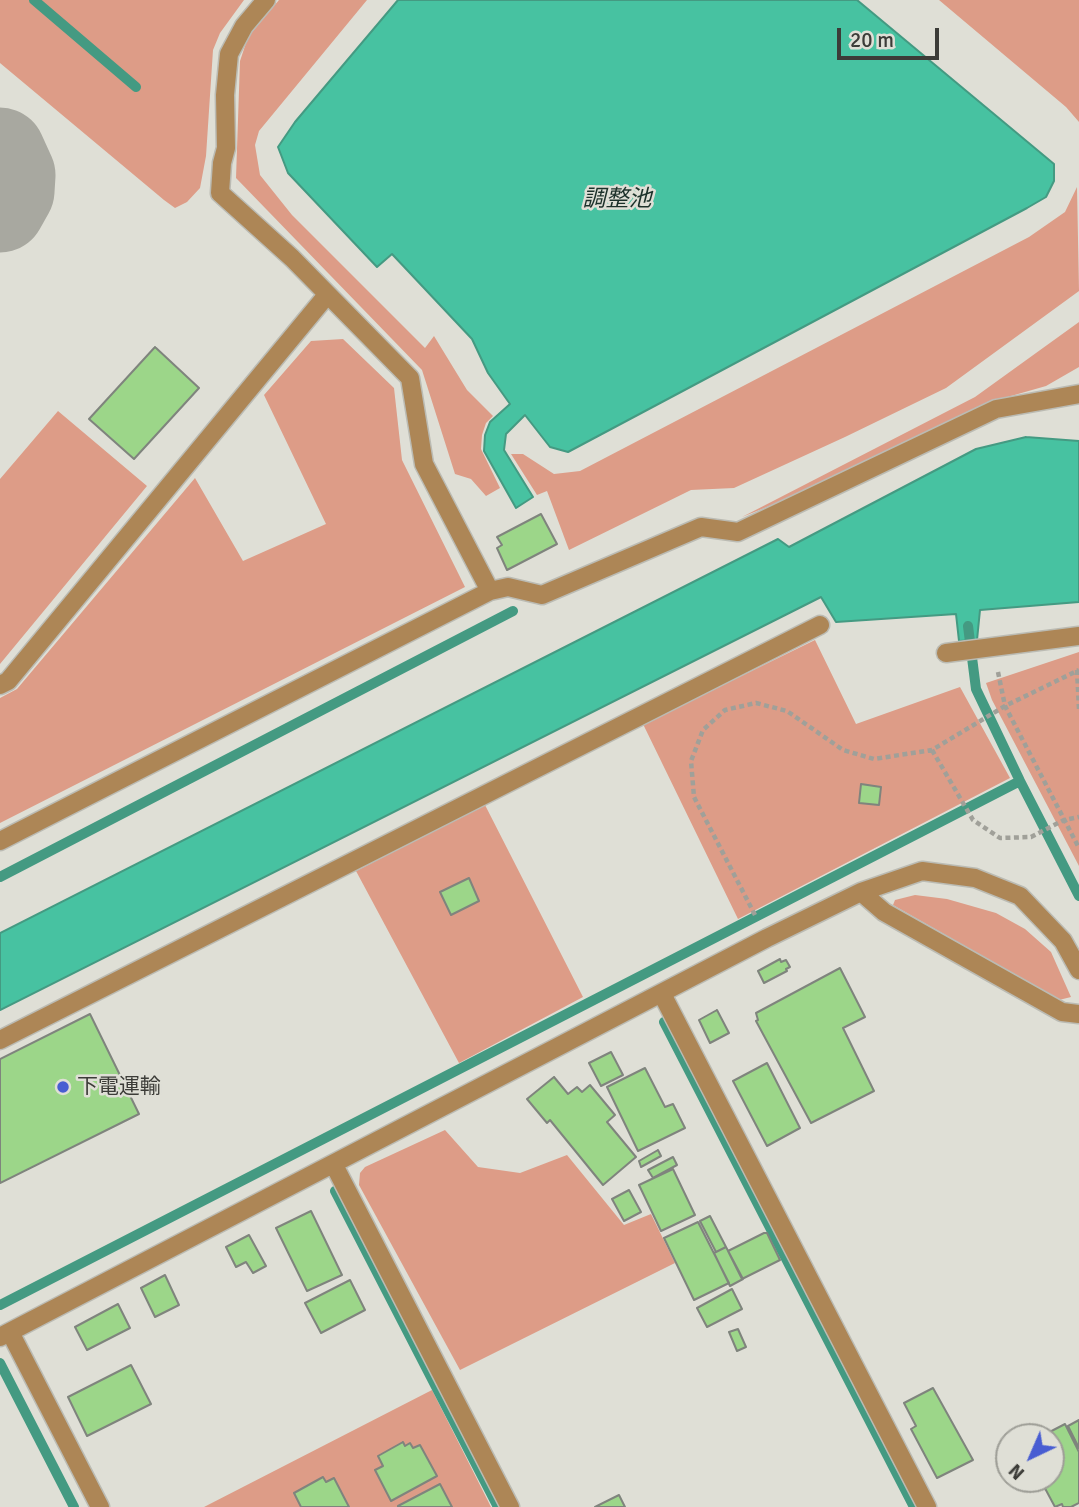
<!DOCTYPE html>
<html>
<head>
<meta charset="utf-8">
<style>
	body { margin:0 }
	#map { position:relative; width:1079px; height:1507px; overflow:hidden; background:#dfdfd6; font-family:Signika,sans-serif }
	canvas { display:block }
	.north { position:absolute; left:995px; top:1423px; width:70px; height:70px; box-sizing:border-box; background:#dfdfd6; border:2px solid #9e9e97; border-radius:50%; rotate:224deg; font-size:19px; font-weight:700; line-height:28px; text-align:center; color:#3c3c38 }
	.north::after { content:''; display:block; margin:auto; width:24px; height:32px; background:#485dd2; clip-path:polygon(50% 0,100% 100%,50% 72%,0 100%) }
	.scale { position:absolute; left:837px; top:28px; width:102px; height:32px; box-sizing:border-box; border:4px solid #3c3c38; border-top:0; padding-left:9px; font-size:21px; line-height:24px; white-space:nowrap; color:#3c3c38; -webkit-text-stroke:5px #dfdfd6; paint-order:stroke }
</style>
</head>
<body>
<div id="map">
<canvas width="1079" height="1507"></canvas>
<div class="north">N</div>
<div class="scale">20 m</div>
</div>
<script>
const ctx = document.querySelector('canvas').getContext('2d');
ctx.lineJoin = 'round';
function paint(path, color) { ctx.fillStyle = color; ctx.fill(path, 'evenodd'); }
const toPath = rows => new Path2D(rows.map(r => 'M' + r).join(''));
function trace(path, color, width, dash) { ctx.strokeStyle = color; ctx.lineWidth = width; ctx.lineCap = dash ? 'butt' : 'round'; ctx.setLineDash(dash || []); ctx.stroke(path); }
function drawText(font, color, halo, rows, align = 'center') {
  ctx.font = font + ' Signika,"Noto Sans JP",sans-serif'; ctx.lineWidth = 5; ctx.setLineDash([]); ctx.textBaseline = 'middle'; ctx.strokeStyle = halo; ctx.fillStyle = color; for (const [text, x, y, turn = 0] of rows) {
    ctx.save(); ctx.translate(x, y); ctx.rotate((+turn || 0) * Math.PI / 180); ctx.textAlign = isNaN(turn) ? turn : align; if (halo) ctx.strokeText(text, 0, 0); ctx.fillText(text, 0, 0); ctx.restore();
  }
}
paint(toPath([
	[0,0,244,0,220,33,213,50,206,156,200,188,187,202,175,208,164,200,0,63],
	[279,0,367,0,259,131,255,145,260,175,292,215,425,348,434,336,467,390,493,416,486,423,482,435,481,449,500,488,486,496,471,479,455,474,422,370,236,178,240,61,248,37],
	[939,0,1079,0,1079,122,1066,107],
	[1077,187,1079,291,946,388,845,437,734,488,691,490,569,550,547,491,537,495,511,454,523,454,554,474,580,471,1029,237,1065,212],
	[1079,322,1079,367,1046,386,990,402,787,499,742,517,975,397],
	[343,339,394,388,402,460,465,587,0,823,0,698,17,689,195,478,243,561,326,524,264,395,311,341],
	[58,411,147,486,0,664,0,479],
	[815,640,856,724,960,687,1010,778,738,919,643,724],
	[1079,652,1079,866,992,700,986,683],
	[485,805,583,997,459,1063,356,871],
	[915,895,947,899,996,913,1025,929,1051,952,1071,997,1059,1000,893,905,895,900],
	[445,1130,478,1167,520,1173,567,1155,624,1225,651,1214,675,1263,460,1370,359,1185,360,1173,365,1167],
	[432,1390,491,1507,204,1507]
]), '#dd9c87');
const water = toPath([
	[398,0,857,0,1054,164,1054,181,1046,197,1027,208,568,452,550,447,525,415,506,434,504,450,533,497,516,508,484,451,485,435,490,422,510,404,488,373,472,339,392,254,377,267,288,173,278,147,295,122,398,0],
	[1026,437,1079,441,1079,602,980,610,977,640,959,641,956,614,836,622,821,597,0,1010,0,933,778,539,789,547,976,449,1026,437]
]);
paint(water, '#47c2a1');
trace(water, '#449a82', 2);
trace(toPath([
	[34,0,136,87],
	[968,626,976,689,1020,781,1079,896],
	[0,877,513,611],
	[664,1022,914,1507],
	[335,1191,498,1507],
	[0,1305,1020,781],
	[0,1363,74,1507]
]), '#449a82', 10);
trace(toPath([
	[0,153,10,175,9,191,0,207]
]), '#a8a8a0', 91);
const building = toPath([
	[155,347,199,388,134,459,89,419,155,347],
	[541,514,557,544,507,570,497,548,502,545,497,537,541,514],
	[861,784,881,787,879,805,859,803,861,784],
	[469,878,479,901,451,915,440,892,469,878],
	[780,959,781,962,786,960,790,967,786,969,787,971,764,983,758,971,780,959],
	[840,968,865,1017,843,1028,874,1091,811,1123,756,1021,758,1020,756,1013,840,968],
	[717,1010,729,1033,710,1043,699,1020,717,1010],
	[90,1014,139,1114,0,1183,0,1059,90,1014],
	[611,1052,623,1075,601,1086,589,1063,611,1052],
	[767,1063,800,1128,767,1146,733,1081,767,1063],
	[645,1068,665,1107,673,1104,685,1128,638,1151,607,1087,645,1068],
	[554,1077,568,1094,577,1087,582,1092,590,1085,615,1115,607,1122,636,1157,603,1185,550,1120,547,1123,527,1099,554,1077],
	[658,1150,661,1156,641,1167,639,1161,658,1150],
	[673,1157,677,1165,653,1178,648,1170,673,1157],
	[673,1169,695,1215,661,1231,639,1185,673,1169],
	[629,1190,641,1212,624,1221,612,1199,629,1190],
	[311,1211,342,1275,307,1291,276,1228,311,1211],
	[710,1216,726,1247,716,1252,700,1221,710,1216],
	[698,1222,729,1283,694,1300,664,1238,698,1222],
	[764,1233,767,1233,780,1260,742,1279,728,1251,764,1233],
	[249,1235,266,1266,253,1273,246,1262,236,1267,226,1247,249,1235],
	[726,1247,743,1279,730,1286,714,1253,726,1247],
	[165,1275,179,1305,155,1317,141,1288,165,1275],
	[350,1280,365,1310,321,1333,305,1303,350,1280],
	[732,1289,742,1309,707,1327,697,1308,732,1289],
	[118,1304,130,1328,87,1350,75,1327,118,1304],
	[738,1329,746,1347,737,1351,729,1332,738,1329],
	[131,1365,151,1404,87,1436,68,1397,131,1365],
	[933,1388,973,1460,937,1478,911,1429,916,1426,904,1403,933,1388],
	[1079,1420,1079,1448,1068,1426,1079,1420],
	[1065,1424,1079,1452,1079,1503,1071,1507,1063,1507,1062,1504,1055,1507,1040,1479,1051,1479,1051,1437,1040,1437,1065,1424],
	[403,1442,405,1446,410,1443,413,1448,420,1445,437,1476,391,1501,375,1470,383,1466,378,1456,403,1442],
	[323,1477,326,1482,334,1478,349,1507,301,1507,294,1493,323,1477],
	[440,1484,452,1507,398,1507,398,1506,440,1484],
	[619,1495,625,1507,595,1507,619,1495]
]);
paint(building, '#9cd689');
trace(building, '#7f847d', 2);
const minor = toPath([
	[266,0,244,26,229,54,225,95,226,148,222,163,220,193,292,258,410,378,424,464,490,591],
	[946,653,1079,636],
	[0,685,8,681,327,295],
	[0,841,490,591,508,587,542,595,701,527,738,532,996,409,1079,394],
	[861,892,884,912,1062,1012,1079,1014],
	[662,994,927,1507],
	[0,1040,820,625],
	[334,1165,510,1507],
	[10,1332,100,1507],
	[0,1337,767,938,861,892,922,871,975,878,1020,896,1063,941,1079,970]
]);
trace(minor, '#bbbbb3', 21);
trace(toPath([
	[1077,670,1079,709],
	[998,672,1005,706,1079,848],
	[932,750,973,820,1000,838,1031,837,1064,820,1079,817],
	[755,915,694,797,691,761,703,730,725,710,756,703,787,711,843,750,874,759,932,750,1005,706,1079,670]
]), '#a0a099', 4.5, [5, 3.5]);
trace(minor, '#ad8656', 18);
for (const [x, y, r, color] of [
	[63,1087,7,"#485dd2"]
]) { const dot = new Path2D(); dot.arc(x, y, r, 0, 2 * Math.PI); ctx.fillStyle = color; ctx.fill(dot); trace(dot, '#dfdfd6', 2.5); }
drawText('21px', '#3c3c38', '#dfdfd6', [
	["下電運輸",77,1087]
], 'left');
drawText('italic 23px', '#1c312a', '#dfdfd6', [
	["調整池",617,200]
]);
</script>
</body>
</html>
